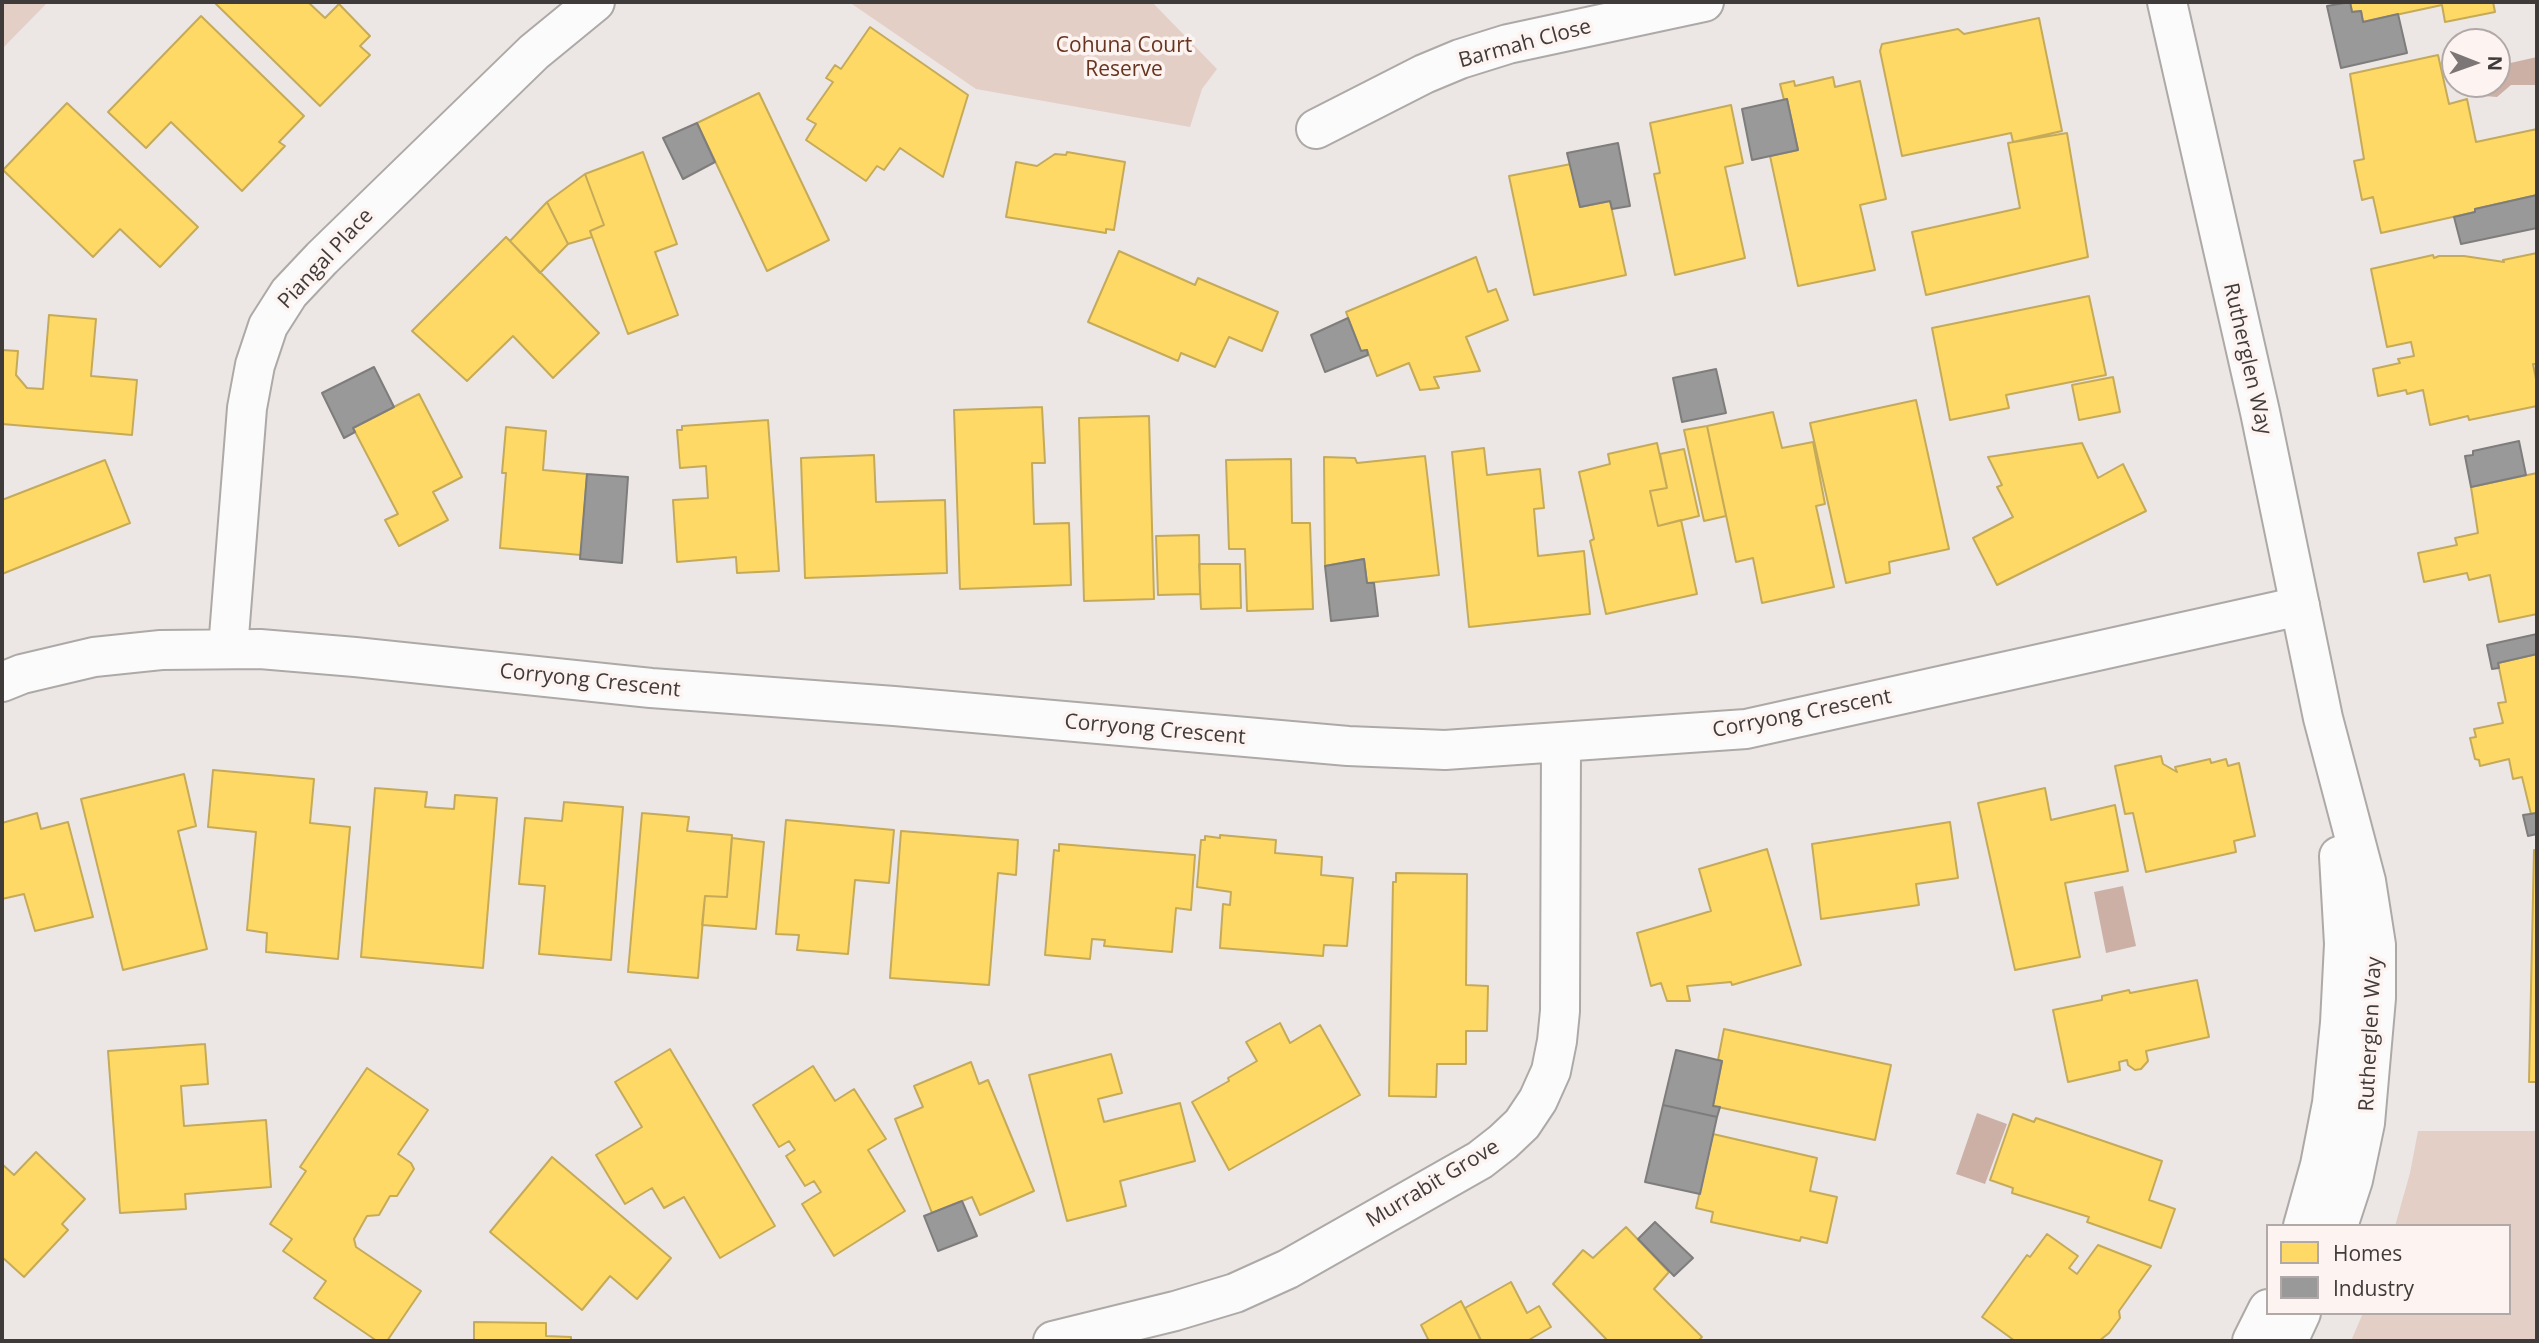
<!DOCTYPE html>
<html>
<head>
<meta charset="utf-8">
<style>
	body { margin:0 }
	#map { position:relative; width:2539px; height:1343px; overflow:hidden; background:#ece7e5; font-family:"Open Sans",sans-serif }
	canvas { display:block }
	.frame { position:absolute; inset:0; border:4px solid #3f3b3a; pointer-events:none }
	.legend { position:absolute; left:2266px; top:1224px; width:245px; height:91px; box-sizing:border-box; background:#fdf3f0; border:2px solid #b1a9a7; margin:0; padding:9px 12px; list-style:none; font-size:21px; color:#3f3b3a }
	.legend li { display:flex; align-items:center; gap:14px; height:35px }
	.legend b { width:35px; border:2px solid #b1a9a7 }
	.north { position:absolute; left:2441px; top:28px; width:70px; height:70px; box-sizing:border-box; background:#fdf3f0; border:2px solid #b1a9a7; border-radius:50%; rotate:91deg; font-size:19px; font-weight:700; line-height:28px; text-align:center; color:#3f3b3a }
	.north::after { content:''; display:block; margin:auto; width:24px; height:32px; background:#7c7776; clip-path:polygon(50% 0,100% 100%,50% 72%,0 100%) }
</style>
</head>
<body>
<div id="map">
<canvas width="2539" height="1343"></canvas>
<div class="frame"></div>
<ul class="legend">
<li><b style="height:19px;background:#ffd966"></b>Homes</li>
<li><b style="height:19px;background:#999"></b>Industry</li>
</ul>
<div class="north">N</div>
</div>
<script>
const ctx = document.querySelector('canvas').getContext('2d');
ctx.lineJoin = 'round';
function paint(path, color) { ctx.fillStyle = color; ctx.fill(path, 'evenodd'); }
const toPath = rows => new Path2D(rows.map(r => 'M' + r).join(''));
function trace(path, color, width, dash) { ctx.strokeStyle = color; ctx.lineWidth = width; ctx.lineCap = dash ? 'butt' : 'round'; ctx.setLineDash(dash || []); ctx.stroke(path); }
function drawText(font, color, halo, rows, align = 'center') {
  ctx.font = font + ' "Open Sans",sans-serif'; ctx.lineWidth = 7; ctx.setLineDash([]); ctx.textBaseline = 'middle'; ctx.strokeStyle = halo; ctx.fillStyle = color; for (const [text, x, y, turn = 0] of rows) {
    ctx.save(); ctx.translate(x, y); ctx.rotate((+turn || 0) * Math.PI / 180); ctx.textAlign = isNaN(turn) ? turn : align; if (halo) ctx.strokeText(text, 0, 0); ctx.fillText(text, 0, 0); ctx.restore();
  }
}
paint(toPath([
	[2,2,48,2,2,49],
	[849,2,1152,2,1217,69,1202,89,1190,127,976,89],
	[2418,1131,2537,1131,2537,1341,2351,1341,2363,1313,2509,1313,2509,1226,2395,1226,2410,1173]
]), '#e4cfc7');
paint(toPath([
	[2537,57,2537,85,2511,85,2497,97,2485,96,2479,87,2478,84,2497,84,2497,66],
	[2123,886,2136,946,2106,953,2094,892],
	[1977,1113,2007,1124,1985,1184,1956,1174]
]), '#ccb0a5');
const homes = toPath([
	[214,2,308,2,325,18,339,4,370,36,360,46,370,55,320,106,214,2],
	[2350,2,2493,2,2495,12,2445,22,2442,5,2363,22,2361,11,2352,12,2350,2],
	[201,16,304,116,279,142,285,146,242,191,171,122,146,148,108,112,201,16],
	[2039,18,2062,131,2013,142,2011,133,1902,156,1880,51,1882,44,1958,29,1964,34,2039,18],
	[870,27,968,95,943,177,900,148,884,170,877,166,866,181,806,140,816,124,807,119,833,82,826,78,835,65,841,69,870,27],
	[2438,55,2449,104,2467,99,2476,142,2537,129,2537,195,2475,209,2475,212,2381,233,2373,197,2362,200,2354,161,2364,159,2350,74,2438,55],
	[1833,77,1835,87,1860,81,1886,199,1860,205,1875,270,1798,286,1770,156,1798,150,1787,99,1784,100,1780,84,1794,81,1795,86,1833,77],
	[759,93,829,240,767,271,697,123,759,93],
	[67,103,198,227,160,267,120,229,93,257,3,170,67,103],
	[1731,105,1743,163,1725,167,1745,258,1675,275,1654,174,1660,173,1650,123,1731,105],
	[2067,133,2088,257,1926,295,1912,232,2020,208,2008,143,2067,133],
	[643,152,677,244,655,252,678,315,628,334,590,231,604,225,585,174,643,152],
	[1067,152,1125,162,1114,230,1106,229,1106,233,1006,217,1016,162,1037,166,1055,154,1066,155,1067,152],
	[1571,164,1580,207,1610,201,1626,275,1534,295,1509,176,1571,164],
	[585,174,604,225,590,231,592,237,568,244,547,202,585,174],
	[547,202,568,244,540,273,510,241,547,202],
	[506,237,599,333,553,378,513,336,467,381,412,331,506,237],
	[1119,251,1195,285,1198,278,1278,312,1262,351,1229,337,1215,367,1181,353,1178,361,1088,322,1119,251],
	[2537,253,2537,364,2533,364,2537,384,2537,406,2469,420,2468,416,2430,425,2423,390,2407,394,2406,390,2378,396,2373,369,2400,363,2398,359,2414,356,2411,342,2387,347,2371,269,2433,255,2434,258,2439,256,2464,256,2504,262,2503,260,2537,253],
	[1476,257,1488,292,1496,289,1508,320,1466,337,1480,371,1434,377,1439,388,1420,390,1409,363,1377,376,1367,350,1361,351,1346,312,1476,257],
	[2089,296,2106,375,2006,395,2009,408,1950,420,1932,328,2089,296],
	[49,315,96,319,91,376,137,380,132,435,2,424,2,350,18,351,16,375,27,388,43,389,49,315],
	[2113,377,2120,412,2079,420,2072,385,2113,377],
	[419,394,462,477,433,492,448,520,399,546,385,520,398,514,353,428,419,394],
	[1916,400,1949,549,1889,562,1890,573,1846,583,1810,423,1916,400],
	[1042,407,1045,463,1032,463,1034,524,1069,523,1071,585,960,589,954,410,1042,407],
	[1773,412,1782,448,1813,442,1825,504,1816,506,1834,587,1762,603,1753,558,1736,562,1707,426,1773,412],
	[1149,416,1154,599,1084,601,1079,418,1149,416],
	[768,420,779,571,737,573,736,557,677,562,673,500,708,498,706,466,680,468,677,430,682,430,682,426,768,420],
	[1707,426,1726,516,1704,521,1684,430,1707,426],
	[506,427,546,431,543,470,587,474,581,555,500,548,506,473,502,473,506,427],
	[1657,443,1667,488,1650,491,1658,526,1681,520,1697,594,1606,614,1590,541,1594,539,1579,472,1610,464,1608,454,1657,443],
	[2082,443,2098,478,2123,464,2146,511,1997,585,1973,538,2013,517,1997,487,2002,485,1988,457,2082,443],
	[1484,448,1487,475,1540,469,1544,508,1534,509,1538,556,1584,551,1590,614,1469,627,1452,452,1484,448],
	[1684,449,1699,516,1658,526,1650,491,1667,488,1660,454,1684,449],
	[874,455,876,502,945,500,947,573,805,578,801,458,874,455],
	[1425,456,1439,575,1367,583,1364,559,1325,566,1324,457,1355,458,1357,463,1425,456],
	[1291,459,1292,523,1310,523,1313,609,1247,611,1245,549,1229,549,1226,460,1291,459],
	[105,460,130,523,2,574,2,500,105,460],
	[2537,473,2537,614,2499,622,2490,575,2469,580,2467,573,2424,582,2418,553,2457,545,2455,538,2478,533,2471,487,2537,473],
	[1199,535,1200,594,1158,595,1156,536,1199,535],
	[1199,564,1240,564,1241,608,1201,609,1199,564],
	[2537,654,2537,813,2531,814,2522,777,2513,779,2509,759,2480,766,2479,760,2475,759,2470,738,2476,737,2474,729,2503,723,2498,703,2506,702,2498,663,2537,654],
	[2161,756,2163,764,2177,772,2175,767,2210,759,2211,763,2226,759,2228,766,2239,763,2255,836,2234,841,2236,852,2146,872,2133,813,2125,814,2115,766,2161,756],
	[213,770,314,779,310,823,350,827,338,959,266,952,267,933,247,930,256,832,208,827,213,770],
	[184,774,196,826,178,831,207,949,123,970,81,799,184,774],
	[375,788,427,792,425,807,454,809,455,795,497,798,483,968,361,957,375,788],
	[2045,788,2051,820,2115,805,2128,871,2065,883,2080,957,2015,970,1978,803,2045,788],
	[564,802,623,807,611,960,539,954,545,886,519,884,525,818,562,821,564,802],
	[37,813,41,829,68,822,93,917,35,931,24,894,2,899,2,823,37,813],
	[642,813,689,817,687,831,732,835,727,897,705,896,698,978,628,972,642,813],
	[786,820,894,830,889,883,855,880,848,954,797,950,799,935,776,934,786,820],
	[1950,822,1958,878,1916,884,1919,905,1821,919,1812,844,1950,822],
	[901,831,1018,840,1016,875,998,873,989,985,890,978,901,831],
	[1220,835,1276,840,1275,853,1322,857,1321,875,1353,878,1347,946,1324,945,1323,956,1220,948,1223,904,1230,905,1231,892,1197,887,1201,840,1205,840,1205,836,1220,838,1220,835],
	[732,838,764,842,756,929,702,925,705,896,727,897,732,838],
	[1059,844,1195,855,1191,910,1176,908,1172,952,1104,946,1105,940,1092,939,1090,959,1045,955,1054,850,1059,851,1059,844],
	[1767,849,1801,965,1732,985,1731,982,1687,986,1690,1001,1667,1001,1661,983,1651,986,1637,933,1711,911,1699,869,1767,849],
	[2534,850,2537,850,2537,1082,2529,1082,2534,850],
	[1396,873,1467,874,1466,985,1488,986,1487,1031,1466,1031,1466,1064,1437,1064,1436,1097,1389,1096,1393,882,1396,882,1396,873],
	[2197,980,2209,1037,2146,1051,2148,1061,2141,1069,2135,1070,2128,1065,2127,1060,2119,1062,2120,1070,2068,1082,2053,1010,2102,1000,2102,996,2129,990,2130,993,2197,980],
	[1280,1023,1290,1043,1320,1025,1360,1095,1229,1170,1192,1102,1229,1081,1228,1078,1257,1061,1246,1042,1280,1023],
	[1724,1029,1891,1065,1875,1140,1713,1106,1722,1061,1718,1060,1724,1029],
	[205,1044,208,1084,181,1086,184,1126,266,1120,271,1187,185,1194,186,1209,120,1213,108,1051,205,1044],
	[670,1049,775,1226,720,1258,684,1197,664,1208,652,1188,625,1204,596,1155,642,1127,615,1082,670,1049],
	[1111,1054,1122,1093,1098,1099,1104,1122,1180,1103,1195,1161,1120,1181,1126,1206,1067,1221,1029,1075,1111,1054],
	[971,1062,979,1084,988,1080,1034,1191,980,1215,972,1197,932,1213,895,1119,923,1107,914,1086,971,1062],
	[813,1066,835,1101,854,1089,886,1139,868,1150,905,1211,834,1256,802,1204,821,1192,814,1181,805,1186,786,1156,795,1150,789,1141,779,1147,753,1105,813,1066],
	[367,1068,428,1110,398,1154,411,1163,414,1169,397,1196,390,1196,379,1215,367,1216,354,1239,356,1247,421,1291,387,1341,377,1341,314,1298,326,1281,283,1251,292,1239,270,1224,306,1171,300,1167,367,1068],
	[2013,1114,2034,1122,2036,1118,2162,1161,2149,1200,2175,1209,2161,1248,2087,1222,2089,1217,2012,1193,2013,1188,1990,1180,2013,1114],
	[1713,1134,1817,1158,1810,1191,1837,1197,1827,1243,1801,1237,1800,1241,1711,1222,1713,1212,1696,1208,1713,1134],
	[36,1152,85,1199,62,1224,68,1230,24,1277,2,1257,2,1164,14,1175,36,1152],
	[552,1157,671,1258,637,1299,610,1276,582,1310,490,1232,552,1157],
	[1626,1227,1669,1272,1654,1289,1702,1337,1698,1341,1608,1341,1553,1284,1583,1250,1593,1258,1626,1227],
	[2047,1234,2078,1256,2069,1268,2077,1274,2098,1245,2151,1266,2119,1311,2120,1318,2109,1333,2099,1341,2015,1341,1982,1317,2027,1255,2030,1257,2047,1234],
	[1511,1282,1527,1313,1539,1306,1551,1327,1527,1341,1481,1341,1465,1308,1511,1282],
	[1461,1301,1481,1340,1429,1341,1421,1325,1461,1301],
	[474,1322,546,1323,546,1336,571,1337,571,1341,474,1341,474,1322]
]);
paint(homes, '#ffd966');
trace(homes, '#c5aa59', 2);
const industry = toPath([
	[2350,2,2352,12,2361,11,2363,22,2398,14,2407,53,2341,68,2327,6,2350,2],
	[1787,99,1798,150,1752,160,1742,109,1787,99],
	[697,123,715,162,683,179,663,138,697,123],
	[1618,143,1630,206,1612,209,1610,201,1580,207,1567,153,1618,143],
	[2537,195,2537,228,2461,244,2454,217,2475,212,2475,209,2537,195],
	[1348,318,1361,351,1367,350,1368,355,1325,372,1311,335,1348,318],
	[374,367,394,407,353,428,355,432,344,438,322,393,374,367],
	[1716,369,1726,413,1682,422,1673,378,1716,369],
	[2519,441,2526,475,2471,487,2465,456,2473,455,2473,451,2519,441],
	[587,474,628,477,622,563,580,559,587,474],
	[1364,559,1367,583,1374,583,1378,616,1331,621,1325,566,1364,559],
	[2537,634,2537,654,2498,663,2499,668,2492,669,2487,645,2537,634],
	[2537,813,2537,834,2528,836,2523,815,2537,813],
	[1676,1050,1722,1061,1713,1106,1720,1107,1717,1117,1663,1105,1676,1050],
	[1663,1105,1717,1117,1700,1194,1645,1182,1663,1105],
	[962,1201,977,1236,938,1251,924,1216,962,1201],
	[1655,1222,1693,1258,1674,1276,1638,1239,1655,1222]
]);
paint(industry, '#999');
trace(industry, '#7e7d7c', 2);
const minor = toPath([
	[1316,129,1424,74,1460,59,1508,44,1704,2],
	[228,649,247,408,255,365,268,326,289,293,322,258,534,52,595,2],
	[2,682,22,674,94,657,161,650,260,649,355,657,651,688,894,706,1348,746,1445,750,1746,729,2300,606],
	[1053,1341,1175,1311,1235,1293,1288,1269,1480,1160,1503,1142,1522,1124,1538,1100,1551,1071,1557,1041,1560,1011,1561,743]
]);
const tertiary = toPath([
	[2167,2,2260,412,2323,718,2366,881,2376,945,2376,998,2365,1123,2353,1180,2338,1226],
	[2303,1226,2320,1165,2332,1103,2340,1023,2344,944,2339,856],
	[2252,1341,2268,1309],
	[2288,1341,2301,1313]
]);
trace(minor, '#ada9a7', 42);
trace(tertiary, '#ada9a7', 42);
trace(minor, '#fcfbfb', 38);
trace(tertiary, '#fcfbfb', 38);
drawText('21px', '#3f3b3a', '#fdf3f0', [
	["Barmah Close",1525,44,-15],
	["Piangal Place",326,259,-47],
	["Rutherglen Way",2247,359,77],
	["Corryong Crescent",590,681,6],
	["Corryong Crescent",1802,714,-11],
	["Corryong Crescent",1155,730,5],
	["Rutherglen Way",2371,1034,-87],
	["Murrabit Grove",1433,1184,-31]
]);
drawText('21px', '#67341f', '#fdf3f0', [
	["Cohuna Court",1124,46],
	["Reserve",1124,70]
]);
</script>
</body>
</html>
